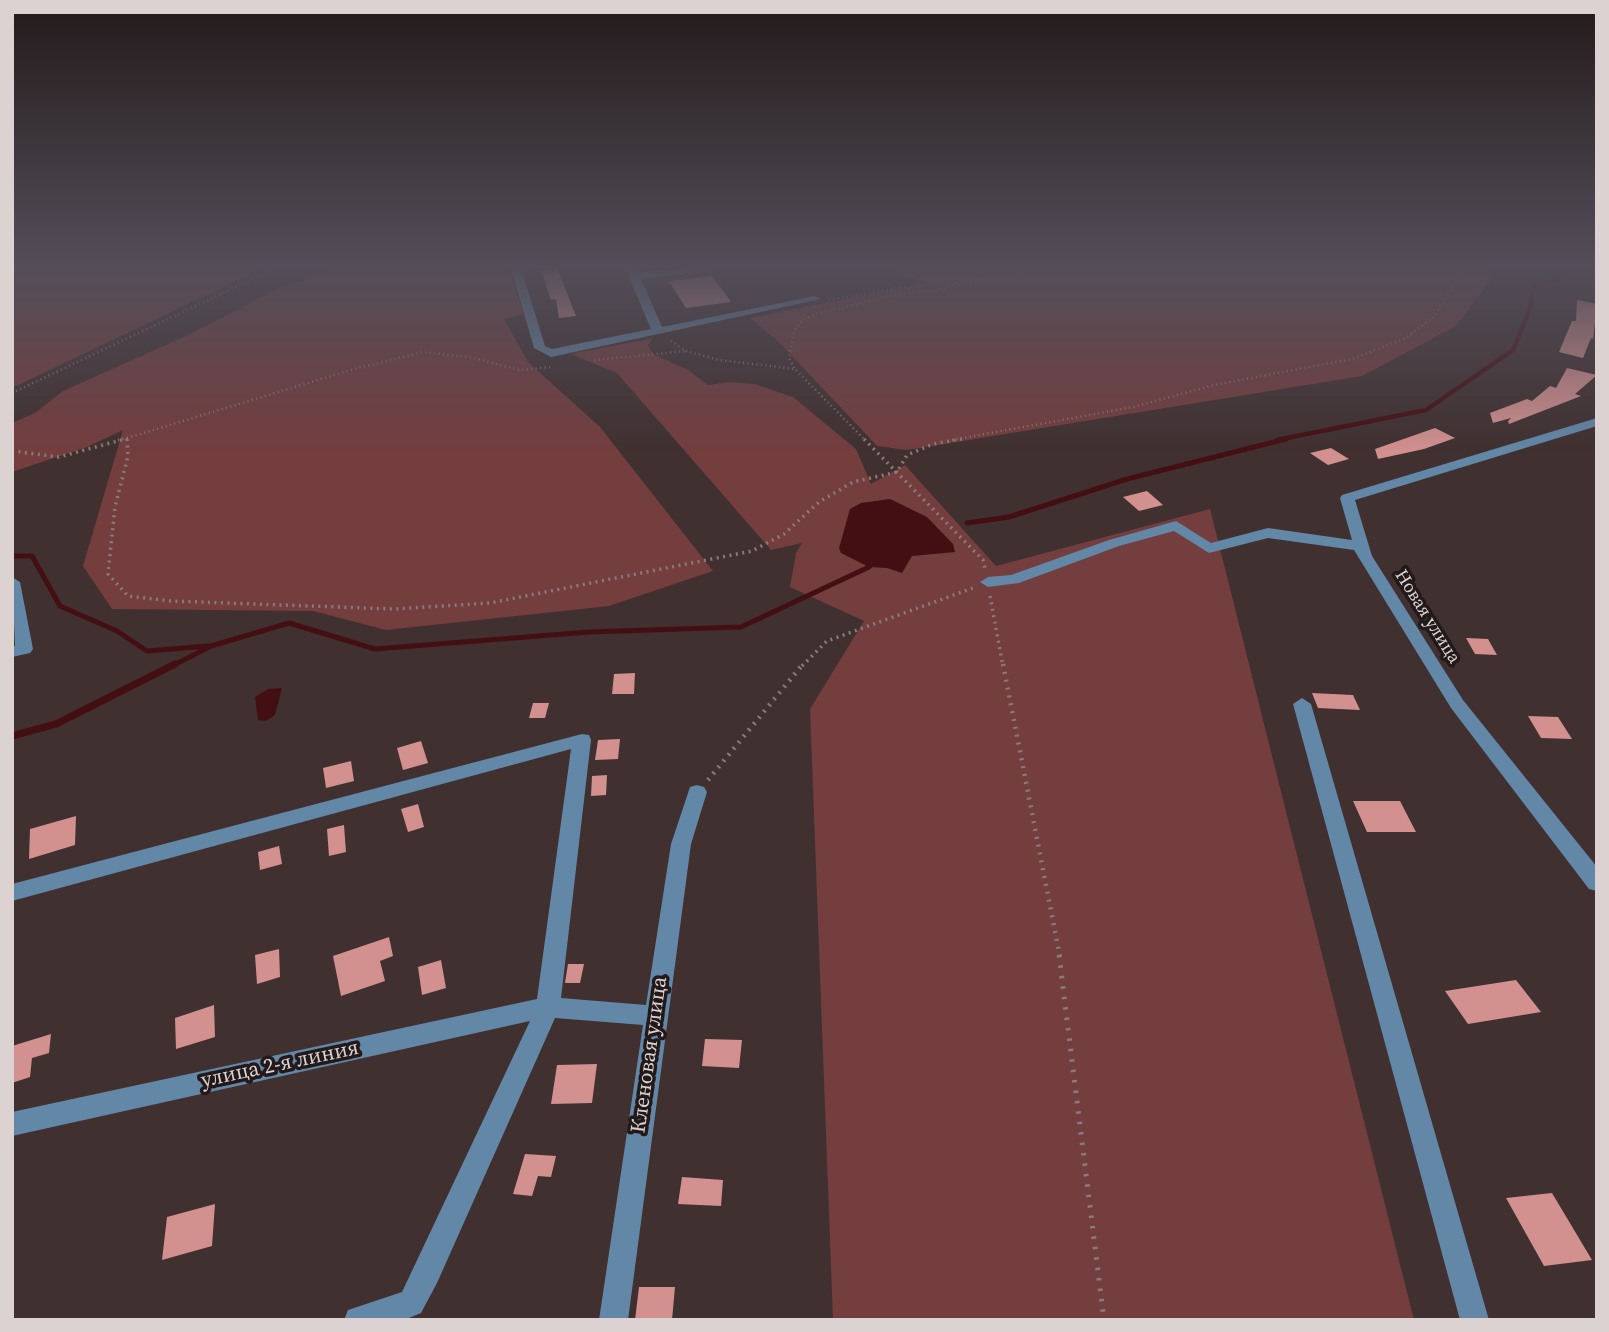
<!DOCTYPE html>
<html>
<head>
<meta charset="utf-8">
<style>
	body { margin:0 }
	#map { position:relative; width:1609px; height:1332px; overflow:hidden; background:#403030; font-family:"Source Serif 4",serif }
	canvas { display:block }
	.frame { position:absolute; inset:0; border:14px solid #dcd2d1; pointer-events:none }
</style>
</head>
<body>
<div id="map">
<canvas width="1609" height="1332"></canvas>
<div class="frame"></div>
</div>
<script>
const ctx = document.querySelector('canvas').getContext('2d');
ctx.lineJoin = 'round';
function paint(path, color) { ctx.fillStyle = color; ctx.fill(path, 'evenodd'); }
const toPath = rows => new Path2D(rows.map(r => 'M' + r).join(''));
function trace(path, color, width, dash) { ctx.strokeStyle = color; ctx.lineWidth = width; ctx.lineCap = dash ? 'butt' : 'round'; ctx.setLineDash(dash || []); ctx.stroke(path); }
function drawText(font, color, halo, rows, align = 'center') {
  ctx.font = font + ' "Source Serif 4",serif'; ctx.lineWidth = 7; ctx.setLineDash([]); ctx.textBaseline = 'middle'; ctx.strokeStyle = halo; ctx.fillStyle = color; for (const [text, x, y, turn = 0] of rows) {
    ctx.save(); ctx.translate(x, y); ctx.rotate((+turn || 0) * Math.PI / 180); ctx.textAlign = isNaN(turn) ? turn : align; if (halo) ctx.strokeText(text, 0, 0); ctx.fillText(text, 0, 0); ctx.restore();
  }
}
paint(toPath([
	[12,265,270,265,12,388],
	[334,265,507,265,524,314,504,319,528,362,600,427,713,571,609,606,386,630,313,611,112,609,83,566,123,430,87,447,12,472,12,423,35,413,63,391,188,335,277,289,304,280],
	[875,265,1493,265,1492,278,1456,326,1362,376,907,450,877,446,780,343,750,318,926,283],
	[653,338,648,345,653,354,688,370,708,385,730,382,754,384,793,397,856,449,871,484,905,465,996,566,1210,509,1414,1320,833,1320,810,709,864,621,790,587,796,553,802,543,771,550,617,373,571,354]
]), '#743d3e');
paint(toPath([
	[890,499,927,517,953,544,955,552,912,556,902,573,887,568,869,567,841,553,839,548,850,509,861,503],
	[282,688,275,715,266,721,258,720,255,697,268,689]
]), '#440f13');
trace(toPath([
	[1277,440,1426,410,1513,350,1530,309,1533,287,1560,279,1554,265]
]), '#440f13', 4.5);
trace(toPath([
	[967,523,1009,517,1127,479,1286,439],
	[12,556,32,556,60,606,117,631,147,651,208,646],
	[172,666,211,646,289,623,375,649,589,632,741,627,869,567,873,562]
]), '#440f13', 5);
trace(toPath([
	[12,736,56,724,175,664]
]), '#440f13', 7);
paint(toPath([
	[557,269,559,273,576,316,559,318,556,299,551,300,541,270],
	[712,276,731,302,686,308,669,281],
	[1577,300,1597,304,1593,339,1591,338,1583,358,1559,352,1572,321,1576,321],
	[1567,368,1597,375,1575,394,1581,396,1509,424,1508,421,1511,418,1493,423,1490,413,1527,399,1532,401,1550,386,1556,388],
	[1435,428,1455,438,1424,449,1378,459,1375,449],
	[1331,448,1349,459,1328,465,1310,453],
	[1147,491,1163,505,1139,511,1123,497],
	[1466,638,1488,639,1497,655,1475,654],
	[635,673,634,694,612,694,614,674],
	[1312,693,1353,695,1360,710,1318,708],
	[533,703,549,703,545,718,529,718],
	[1528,716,1558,717,1572,739,1541,738],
	[620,739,618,759,595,760,598,740],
	[421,741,428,763,403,770,397,748],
	[351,761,354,781,326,788,323,768],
	[607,775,606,795,591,796,592,776],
	[1353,801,1400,801,1416,832,1367,832],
	[418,804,424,827,408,832,401,809],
	[76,816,75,845,29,859,30,829],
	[344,825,346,852,329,856,327,829],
	[279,846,282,864,260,870,258,852],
	[389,937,393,956,380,961,385,981,341,996,333,956],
	[279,949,280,977,257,984,255,955],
	[441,960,446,988,422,995,418,967],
	[568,964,584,964,580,983,565,983],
	[1516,980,1541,1012,1468,1024,1445,991],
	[214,1005,215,1037,176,1049,175,1018],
	[51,1034,49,1053,32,1058,30,1077,12,1083,12,1046],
	[705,1039,742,1040,739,1068,702,1066],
	[597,1064,592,1103,551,1104,557,1065],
	[525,1154,556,1156,551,1177,538,1176,532,1196,513,1194],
	[682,1177,723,1180,721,1206,678,1204],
	[1552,1193,1592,1260,1544,1266,1506,1198],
	[215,1204,212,1246,162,1260,167,1217],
	[639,1287,675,1287,672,1320,635,1320]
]), '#d2908f');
trace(toPath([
	[829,300,903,287,913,291],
	[671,341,686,351,719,360,795,369,865,440],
	[594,360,686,351],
	[794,368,789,358,794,331,802,321,816,314,884,297,943,289,956,283,1028,273,1055,265],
	[12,393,282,265],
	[127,438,354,369,423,352,474,358,519,370,552,367],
	[118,440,127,438,127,440],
	[952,440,1133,407,1214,385,1352,359,1406,338,1434,316,1468,265]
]), '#897b7b', 2.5, [1, 3.5]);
trace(toPath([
	[127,439,128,456,115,507,108,574,128,596,171,601,394,609,490,603,752,551,784,534,819,502,853,482,897,472,907,455,933,444,962,439],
	[864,439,983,560,985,568],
	[12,451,59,457,125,439],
	[990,596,1003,666],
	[802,666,827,641,973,588]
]), '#897b7b', 3.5, [2, 4.5]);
trace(toPath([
	[1003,664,1060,957],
	[708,780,803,664]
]), '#897b7b', 4.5, [2, 6]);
trace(toPath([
	[1059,955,1104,1320]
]), '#897b7b', 5, [2.5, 8]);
paint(toPath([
	[510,265,520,265,545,346,552,349,651,329,624,265,634,265,638,273,709,265,741,265,736,268,641,279,662,327,815,296,821,299,551,357,534,348,510,265],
	[1597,418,1597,426,1355,500,1372,556,1463,700,1597,867,1597,891,1589,889,1451,708,1354,550,1268,538,1209,553,1174,531,1119,546,1019,583,988,587,980,582,988,577,1011,575,1109,540,1176,521,1211,543,1268,528,1352,540,1340,498,1342,495,1597,418],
	[12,577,20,582,33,649,30,653,12,657,12,646,15,646,12,577],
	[1302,698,1311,704,1489,1320,1460,1320,1293,704,1302,698],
	[582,734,589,735,591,740,561,998,646,1005,671,844,690,787,697,785,704,787,707,792,691,844,628,1320,599,1320,643,1025,555,1018,437,1283,421,1313,404,1320,344,1320,348,1310,402,1292,530,1021,12,1136,12,1112,537,999,571,749,12,901,12,884,582,734]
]), '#6387a7');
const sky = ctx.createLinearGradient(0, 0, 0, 452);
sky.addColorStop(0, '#231a1a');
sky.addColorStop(0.59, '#534e59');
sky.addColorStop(1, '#534e5900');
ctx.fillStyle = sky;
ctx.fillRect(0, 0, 1609, 452);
drawText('18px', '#dcd2d1', '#221a1a', [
	["Новая улица",1427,617,58]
]);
drawText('21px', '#dcd2d1', '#221a1a', [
	["Кленовая улица",650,1055,-82],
	["улица 2-я линия",280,1065,-12]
]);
</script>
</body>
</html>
